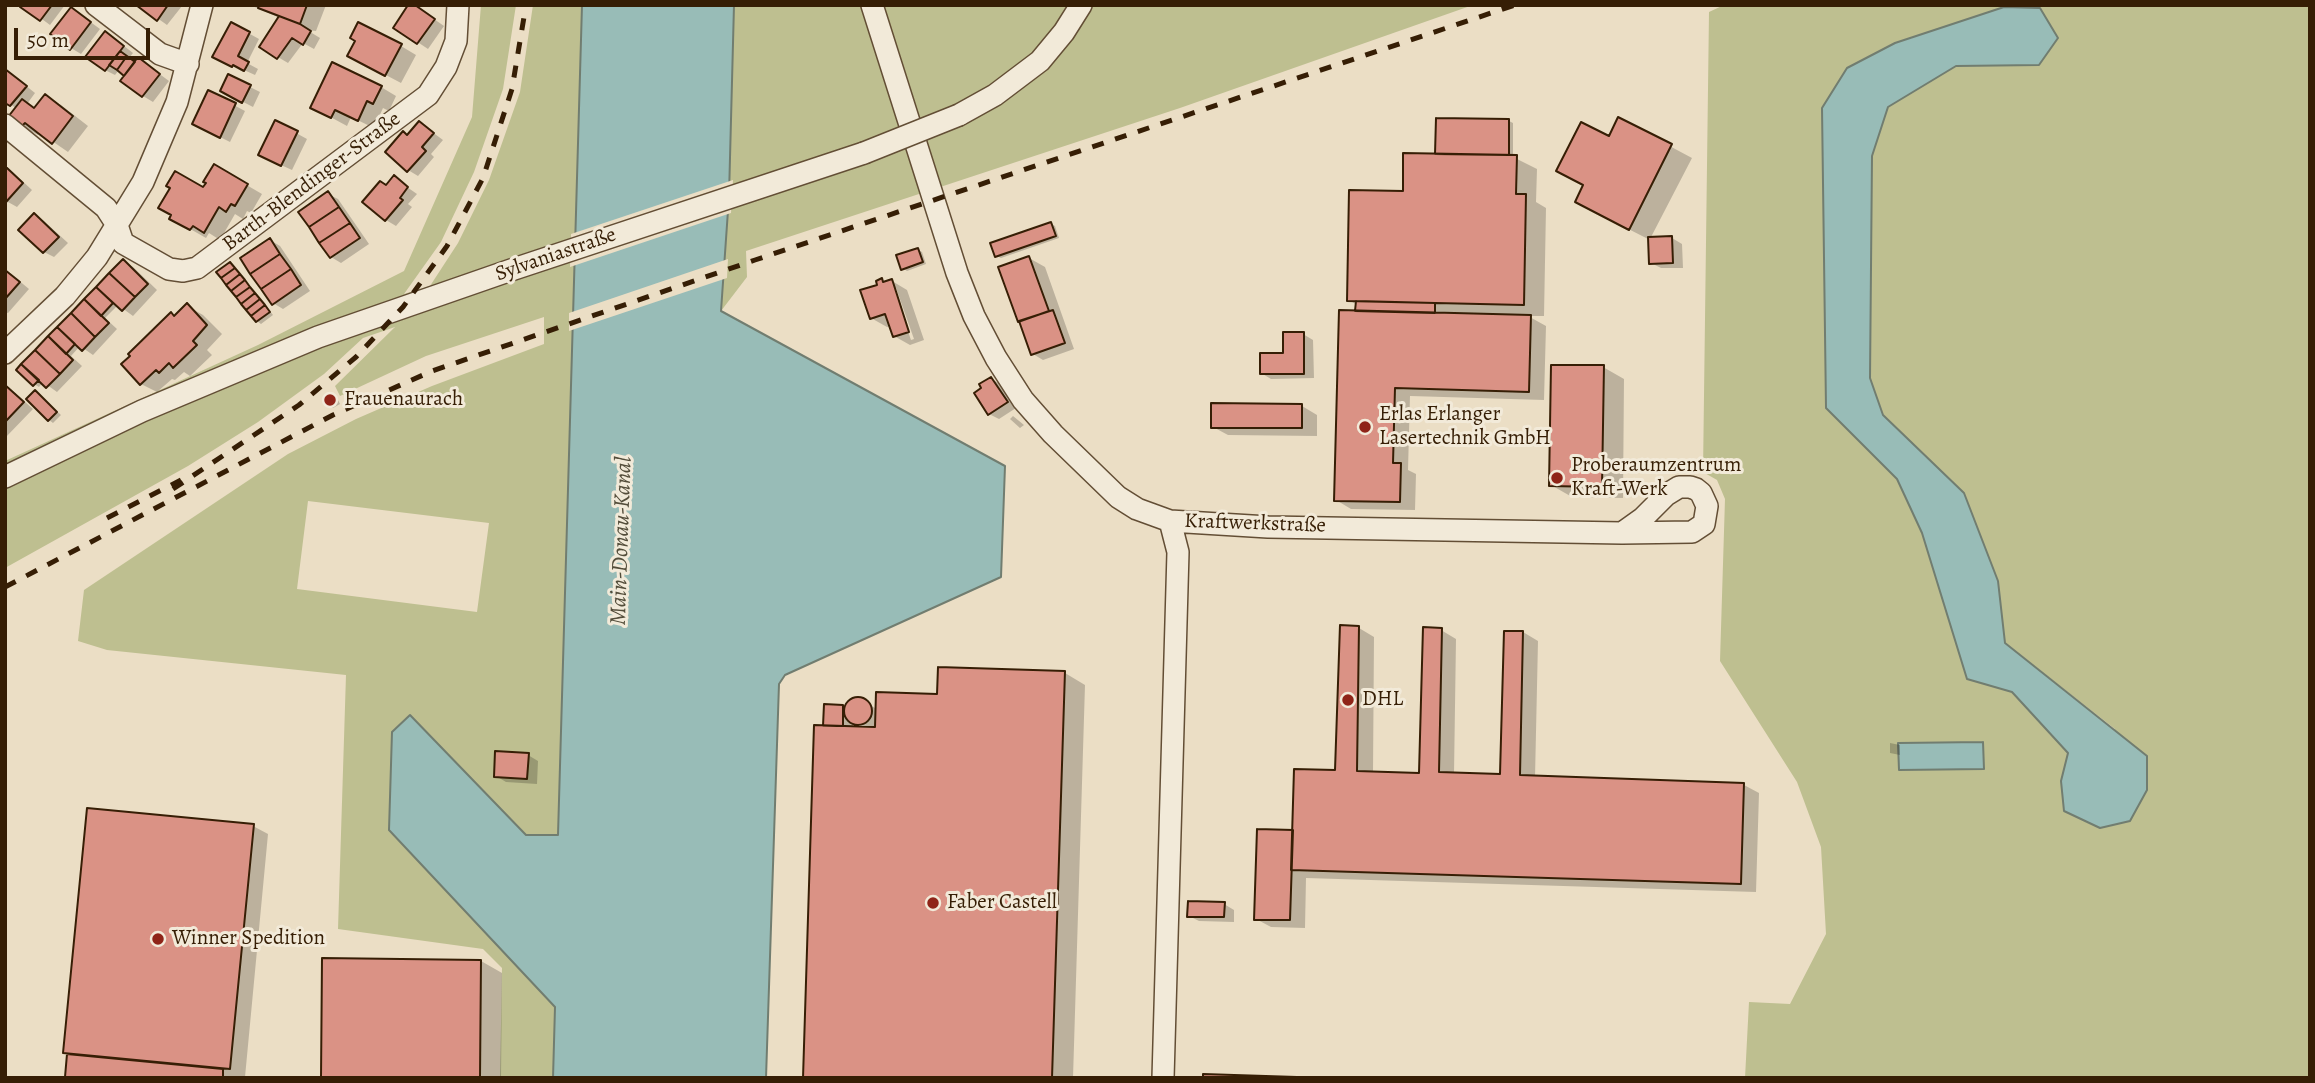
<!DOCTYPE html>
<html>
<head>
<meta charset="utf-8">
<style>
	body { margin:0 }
	#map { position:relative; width:2315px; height:1083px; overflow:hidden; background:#ebdec5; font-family:Alegreya,serif }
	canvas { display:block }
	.frame { position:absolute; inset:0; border:7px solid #361e05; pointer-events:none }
	.scale { position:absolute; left:14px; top:28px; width:136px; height:32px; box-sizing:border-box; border:4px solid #361e05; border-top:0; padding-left:9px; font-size:21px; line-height:24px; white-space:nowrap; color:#361e05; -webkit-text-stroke:5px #f2ead9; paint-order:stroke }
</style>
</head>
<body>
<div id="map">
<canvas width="2315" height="1083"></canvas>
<div class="frame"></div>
<div class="scale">50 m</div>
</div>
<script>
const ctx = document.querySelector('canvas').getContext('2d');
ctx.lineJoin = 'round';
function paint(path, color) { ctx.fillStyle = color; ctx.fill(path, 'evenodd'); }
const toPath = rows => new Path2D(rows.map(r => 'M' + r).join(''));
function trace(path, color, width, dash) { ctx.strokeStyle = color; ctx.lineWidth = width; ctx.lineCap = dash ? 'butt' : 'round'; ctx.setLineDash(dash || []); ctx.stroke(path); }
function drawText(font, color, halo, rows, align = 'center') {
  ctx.font = font + ' Alegreya,serif'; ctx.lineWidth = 6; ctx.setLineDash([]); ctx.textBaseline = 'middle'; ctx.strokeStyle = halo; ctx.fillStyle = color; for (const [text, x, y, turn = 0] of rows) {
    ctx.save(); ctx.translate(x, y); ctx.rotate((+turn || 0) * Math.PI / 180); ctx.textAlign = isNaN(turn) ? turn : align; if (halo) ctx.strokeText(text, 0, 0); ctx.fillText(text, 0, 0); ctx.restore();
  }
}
paint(toPath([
	[481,5,516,5,503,89,474,172,441,242,404,294,430,286,458,243,489,180,520,92,533,5,582,5,558,836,526,835,410,715,392,732,389,830,555,1007,553,1078,500,1078,502,968,483,949,338,929,346,675,107,650,78,641,84,590,288,454,356,419,432,386,544,344,544,317,426,356,340,396,335,386,395,327,363,338,324,374,258,422,188,466,5,568,5,461,258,345,404,271,472,117],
	[308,501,489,523,477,612,297,589],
	[734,5,1473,5,1180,108,746,251,747,277,721,311,729,196],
	[1724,5,2310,5,2310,1078,1745,1078,1749,1002,1790,1004,1826,934,1821,847,1797,782,1720,661,1725,499,1717,480,1703,472,1709,12],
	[2058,38,2039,65,1955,66,1888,107,1872,156,1870,378,1883,415,1964,493,1998,581,2005,643,2115,729,2061,781,2069,753,2012,692,1967,679,1922,533,1897,479,1826,408,1847,68]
]), '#bebf90');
const water = toPath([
	[582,5,734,5,729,196,721,311,1005,466,1001,577,785,675,779,684,766,1078,553,1078,555,1007,389,830,392,732,410,715,526,835,558,835,582,5],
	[2004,7,2040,8,2058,38,2039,65,1956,66,1888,107,1872,156,1870,378,1883,415,1964,493,1998,581,2005,643,2147,756,2147,790,2130,821,2100,828,2064,811,2061,781,2068,753,2012,692,1967,679,1922,533,1897,479,1826,408,1822,108,1847,68,1895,43,2004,7],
	[1983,742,1984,769,1899,770,1898,743,1983,742]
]);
paint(water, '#98bcb7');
trace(water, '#717d70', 2);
paint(toPath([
	[733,180,731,213,570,267,571,234],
	[728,259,727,278,569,331,569,313]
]), '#ebdec5');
paint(toPath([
	[23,5,65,5,50,25],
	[139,5,180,5,182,6,167,25],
	[250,5,326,5,316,31,307,30,320,38,314,49,303,43,288,63,261,47,280,18],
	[421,10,444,26,428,49,395,27],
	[81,15,100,29,81,54,71,48],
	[232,24,259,39,247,63,258,69,255,75,244,70,243,72,215,56],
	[115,39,133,53,129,58,136,63,139,59,169,81,153,102,143,96,119,70,115,75,105,70],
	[357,40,401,46,416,55,401,83,365,64],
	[5,69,35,93,27,104,36,109,46,97,61,105,88,126,68,152,39,132,38,135,22,126,11,117,17,109,5,100],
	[250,87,260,92,253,107,222,91],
	[381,87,396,96,389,111,383,108,374,128,351,117,347,126,312,107],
	[209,92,245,111,230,142,204,129],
	[1619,119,1692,158,1650,239,1672,238,1682,244,1683,268,1661,268,1651,263,1650,240,1597,213,1609,138],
	[1509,121,1513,123,1513,157,1537,169,1536,202,1546,208,1544,316,1528,316,1546,326,1544,400,1410,396,1408,470,1416,474,1415,510,1351,509,1336,500,1357,313,1357,305,1349,300,1405,193,1437,155],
	[276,122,307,139,292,170,270,160],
	[420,123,443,140,431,154,434,157,418,176,408,170,408,136],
	[5,165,32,190,17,207,8,202,5,204],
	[214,166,262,194,251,213,247,211,243,219,235,214,220,240,209,233,206,238,171,218,204,189],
	[394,178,417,194,408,204,412,207,396,226,386,220,387,187],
	[328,194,338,199,369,244,341,263,331,257],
	[34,215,44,221,68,243,54,257,44,252],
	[1051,224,1055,226,1059,238,1001,258,997,256],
	[270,240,280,246,310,291,283,309,273,303],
	[918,250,922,252,926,264,907,271,903,268],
	[1029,258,1045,267,1074,349,1043,360,1033,354],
	[123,261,133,267,157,290,133,316,118,305,105,318,117,329,93,355,80,346,71,356,82,366,57,392,43,382,39,387,34,384,96,289,102,293],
	[230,264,234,266,273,315,261,324,257,321],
	[5,269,29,289,8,313,5,312],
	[882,280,887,283,892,281,907,290,924,340,910,345,894,336,891,326,887,327,871,318],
	[893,288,896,288,914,339,911,340],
	[187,306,203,315,222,334,207,350,212,355,190,376,184,372,175,380,172,379,157,392,141,384,171,314,175,317],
	[1303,334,1313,340,1314,378,1271,379,1261,373,1285,355],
	[1603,367,1624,379,1623,498,1572,497,1551,485],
	[991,379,1001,384,1016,408,999,419,989,414],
	[5,384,33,409,5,438],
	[36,392,61,415,53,423,49,420],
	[332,395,337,398,340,404,333,408,328,405,325,399],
	[1302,406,1317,415,1317,436,1228,435,1213,427],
	[1013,416,1024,425,1020,428,1010,419],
	[1359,628,1374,637,1373,773,1420,774,1441,630,1456,639,1454,774,1501,776,1523,632,1538,641,1535,778,1744,785,1759,793,1756,892,1306,878,1305,928,1271,927,1256,919,1294,832,1336,772],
	[1065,673,1085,685,1073,1078,805,1078,826,706,843,707,847,709,850,702,861,699,878,710,938,696],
	[853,721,865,729,853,728],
	[1890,743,1900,745,1900,755,1890,753],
	[528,755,538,761,537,784,506,782,496,776],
	[253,826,268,834,245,1077,67,1076,69,1055,65,1052],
	[1224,904,1234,910,1234,922,1199,921,1189,916],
	[481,961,502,973,501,1078,323,1078]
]), '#0003');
const building = toPath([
	[21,5,52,5,40,21,20,7,21,5],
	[136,5,168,5,157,21,136,5],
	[259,5,307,5,300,24,258,8,259,5],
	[408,5,415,5,435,19,417,44,393,28,408,5],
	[71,7,91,22,70,50,50,34,71,7],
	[279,16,300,24,311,31,303,45,292,38,277,59,259,47,279,16],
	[231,22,250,32,238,56,249,62,244,71,233,65,232,67,212,57,231,22],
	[358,22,402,44,385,76,347,56,355,41,350,38,358,22],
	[105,31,124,46,105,71,85,57,105,31],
	[120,51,127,56,117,70,109,65,120,51],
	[127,56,135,62,124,76,117,70,127,56],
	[138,57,160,74,142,97,120,81,138,57],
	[332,62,382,86,373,104,367,101,358,121,335,110,331,118,310,108,332,62],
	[5,69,27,86,10,106,5,103,5,69],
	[228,74,251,85,242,103,220,91,228,74],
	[208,90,236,103,220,138,192,124,208,90],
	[45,94,73,116,52,144,25,123,21,127,8,117,22,99,34,108,45,94],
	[1618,117,1672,144,1629,230,1575,202,1583,185,1556,171,1581,122,1609,136,1618,117],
	[1436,118,1509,119,1509,155,1435,154,1436,118],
	[275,120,298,131,281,166,258,155,275,120],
	[419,121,434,133,422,147,426,151,407,172,385,152,403,131,407,135,419,121],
	[1403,153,1517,155,1516,194,1526,194,1524,305,1347,301,1349,190,1403,191,1403,153],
	[214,164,248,184,235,206,231,204,226,212,219,207,204,233,193,226,190,230,169,219,171,215,158,208,170,188,166,186,175,171,203,187,206,183,203,182,214,164],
	[7,168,23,183,6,202,5,170,7,168],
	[394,175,408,187,400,198,403,200,385,221,362,202,380,181,386,185,394,175],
	[328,191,339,207,309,227,298,212,328,191],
	[339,207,350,223,319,243,309,227,339,207],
	[34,213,59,237,43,253,18,230,34,213],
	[1051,222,1056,236,995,257,990,243,1051,222],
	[350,223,360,238,330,258,319,243,350,223],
	[1672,236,1673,263,1649,264,1648,237,1672,236],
	[270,238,280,254,250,274,240,258,270,238],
	[918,248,923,262,901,270,896,255,918,248],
	[280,254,291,269,261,289,250,274,280,254],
	[1029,256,1049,311,1018,322,998,267,1029,256],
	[123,259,148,284,135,297,109,273,123,259],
	[230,262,235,268,221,278,216,272,230,262],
	[235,268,240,274,226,285,221,278,235,268],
	[291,269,301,285,272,305,261,289,291,269],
	[5,270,20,282,5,299,5,270],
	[109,273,135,297,122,311,96,287,109,273],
	[240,274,245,280,231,291,226,285,240,274],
	[882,278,883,282,892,279,909,332,893,337,885,314,870,319,860,290,877,285,876,281,882,278],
	[245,280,250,287,236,297,231,291,245,280],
	[96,287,113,303,101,316,84,299,96,287],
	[250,287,255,293,241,304,236,297,250,287],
	[255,293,260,299,246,310,241,304,255,293],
	[84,299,109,323,95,337,71,313,84,299],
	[260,299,265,305,251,316,246,310,260,299],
	[1356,301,1435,303,1435,313,1355,311,1356,301],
	[187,303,207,325,193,341,197,345,173,368,169,363,159,373,156,370,140,385,121,364,130,356,128,354,171,312,174,316,187,303],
	[265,305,270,312,256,322,251,316,265,305],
	[1053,310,1065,343,1031,355,1019,321,1053,310],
	[1339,310,1531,315,1529,392,1395,388,1393,463,1401,463,1400,502,1334,501,1339,310],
	[71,313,95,337,82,351,57,327,71,313],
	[57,327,75,344,66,354,48,336,57,327],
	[1283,332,1304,332,1304,374,1260,374,1260,353,1283,353,1283,332],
	[48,336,73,360,60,374,35,350,48,336],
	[35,350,60,374,46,388,21,364,35,350],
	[21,364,39,380,33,386,16,370,21,364],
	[1551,365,1604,365,1602,487,1549,486,1551,365],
	[991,377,1008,402,988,415,974,393,981,388,979,384,991,377],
	[5,385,24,402,5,422,5,385],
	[35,390,57,412,48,421,26,399,35,390],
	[1211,403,1302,404,1302,428,1211,428,1211,403],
	[1340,625,1359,626,1357,771,1419,773,1423,627,1442,628,1439,772,1500,774,1504,631,1523,631,1520,775,1744,783,1741,884,1291,870,1294,769,1335,770,1340,625],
	[938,667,1065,671,1052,1078,803,1078,814,725,875,727,876,692,937,694,938,667],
	'844 711a14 14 0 1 1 28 0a14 14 0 1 1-28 0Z',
	[824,704,843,705,843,726,823,726,824,704],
	[495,751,529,753,527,779,494,777,495,751],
	[87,808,254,824,230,1069,63,1053,87,808],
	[1257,829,1293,830,1290,920,1254,920,1257,829],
	[1188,901,1225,902,1224,917,1187,917,1188,901],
	[322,958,481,960,480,1078,321,1078,322,958],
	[67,1054,223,1069,223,1078,65,1077,67,1054],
	[1203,1074,1328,1078,1203,1078,1203,1074]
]);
paint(building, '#da9285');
trace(building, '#361e05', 2);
const minor = toPath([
	[96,5,160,54,188,64],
	[872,5,957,273,974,316,996,358,1023,400,1053,434,1118,497,1137,509,1170,521,1268,527,1622,533,1692,532,1704,524,1707,506,1701,493,1696,489,1690,487,1679,487,1666,495,1643,518,1622,533],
	[959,115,995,95,1040,61,1064,32,1081,5],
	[5,125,106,208,117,225,123,243,169,269,183,271,197,268,428,95,446,67,456,41,458,5],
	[5,353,65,296,97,257,143,182,177,102,202,5],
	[5,477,142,411,318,337,511,270,864,153],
	[1163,1078,1178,552,1170,521]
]);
trace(minor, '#634e35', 24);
trace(minor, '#f2ead9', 21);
trace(toPath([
	[173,489,299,405,356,357,403,307,447,246,483,178,512,89,526,5],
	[107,518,181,480],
	[5,587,333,415,432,371,755,260,1515,5]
]), '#361e05', 5, [12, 12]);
const minorBridge = toPath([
	[864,153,959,115]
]);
trace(minorBridge, '#634e35', 24, []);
trace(minorBridge, '#f2ead9', 21);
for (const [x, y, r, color] of [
	[330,400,7,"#8f2418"],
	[1365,427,7,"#8f2418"],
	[1557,478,7,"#8f2418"],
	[1348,700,7,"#8f2418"],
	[933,903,7,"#8f2418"],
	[158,939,7,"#8f2418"]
]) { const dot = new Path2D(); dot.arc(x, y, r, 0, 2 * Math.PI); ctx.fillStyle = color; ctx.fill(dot); trace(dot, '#f2ead9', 2.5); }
drawText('21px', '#361e05', '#f2ead9', [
	["Barth-Blendinger-Straße",312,182,-37],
	["Sylvaniastraße",556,255,-19],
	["Kraftwerkstraße",1255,524,2]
]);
drawText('21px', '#361e05', '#f2ead9', [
	["Frauenaurach",344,400],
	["Erlas Erlanger",1379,415],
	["Lasertechnik GmbH",1379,439],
	["Proberaumzentrum",1571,466],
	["Kraft-Werk",1571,490],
	["DHL",1362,700],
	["Faber Castell",947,903],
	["Winner Spedition",172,939]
], 'left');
drawText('italic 23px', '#534d3a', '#f2ead9', [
	["Main-Donau-Kanal",622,541,-88]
]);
</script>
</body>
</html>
